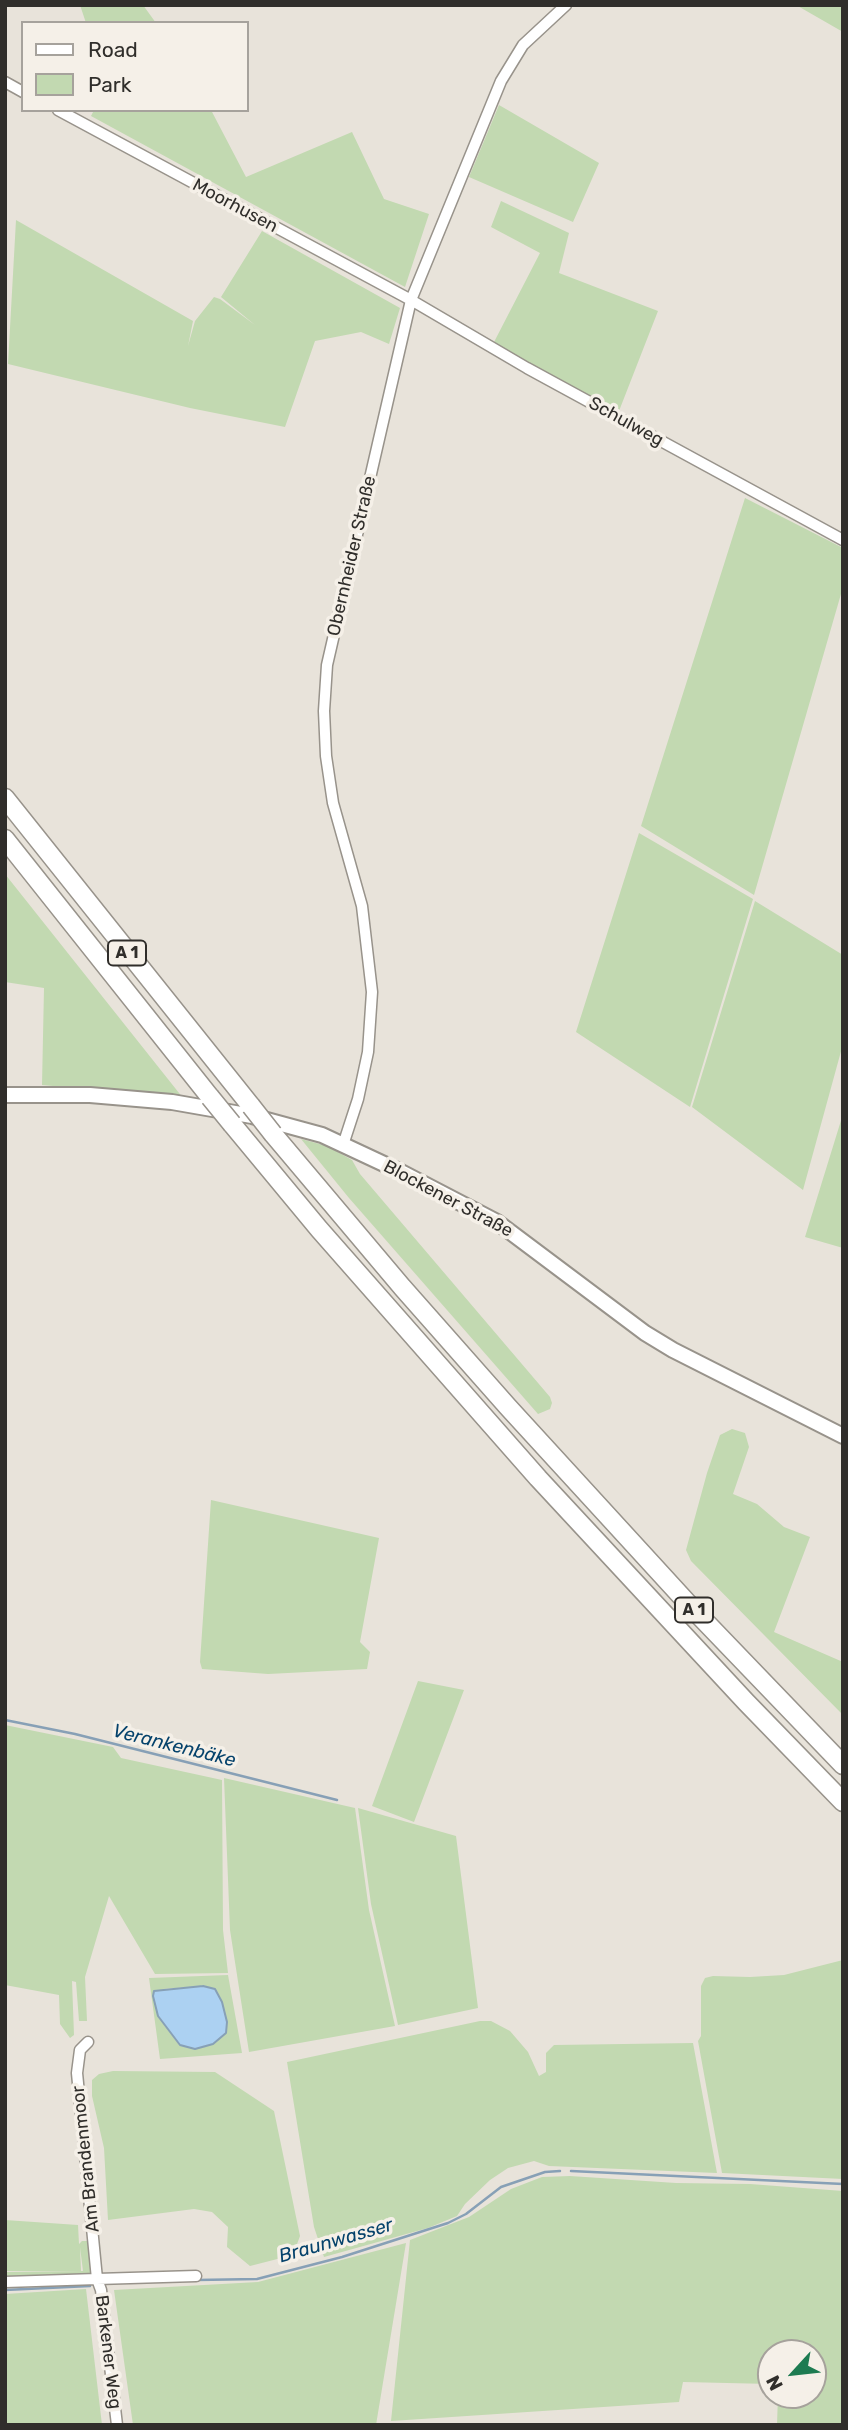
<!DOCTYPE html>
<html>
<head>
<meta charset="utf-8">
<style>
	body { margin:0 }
	#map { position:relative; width:848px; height:2430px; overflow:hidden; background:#e8e3da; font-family:Rubik,sans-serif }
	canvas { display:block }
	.frame { position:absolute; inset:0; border:7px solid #302e2b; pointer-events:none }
	.legend { position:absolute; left:21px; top:21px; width:228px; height:91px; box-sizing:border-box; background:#f5f0e8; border:2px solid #a6a29c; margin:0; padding:9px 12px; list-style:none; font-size:21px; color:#302e2b }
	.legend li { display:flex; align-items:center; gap:14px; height:35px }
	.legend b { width:35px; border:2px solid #a6a29c }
	.north { position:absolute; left:757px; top:2339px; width:70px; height:70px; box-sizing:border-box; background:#f5f0e8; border:2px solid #a6a29c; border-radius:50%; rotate:243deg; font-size:19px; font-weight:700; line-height:28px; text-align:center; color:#302e2b }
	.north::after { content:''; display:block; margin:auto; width:24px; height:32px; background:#1d7b51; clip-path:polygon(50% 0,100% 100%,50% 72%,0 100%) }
</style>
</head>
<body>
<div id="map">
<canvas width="848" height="2430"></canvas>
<div class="frame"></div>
<ul class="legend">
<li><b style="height:9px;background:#fff"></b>Road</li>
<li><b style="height:19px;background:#c2d9b1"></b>Park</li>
</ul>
<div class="north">N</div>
</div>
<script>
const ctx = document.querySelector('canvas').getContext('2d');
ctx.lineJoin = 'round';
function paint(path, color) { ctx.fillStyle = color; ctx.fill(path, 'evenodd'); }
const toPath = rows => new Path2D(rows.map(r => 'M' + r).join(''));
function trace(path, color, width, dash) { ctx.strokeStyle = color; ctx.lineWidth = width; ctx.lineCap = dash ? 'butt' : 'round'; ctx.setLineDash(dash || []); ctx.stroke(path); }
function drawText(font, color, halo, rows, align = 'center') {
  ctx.font = font + ' Rubik,sans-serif'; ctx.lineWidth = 7; ctx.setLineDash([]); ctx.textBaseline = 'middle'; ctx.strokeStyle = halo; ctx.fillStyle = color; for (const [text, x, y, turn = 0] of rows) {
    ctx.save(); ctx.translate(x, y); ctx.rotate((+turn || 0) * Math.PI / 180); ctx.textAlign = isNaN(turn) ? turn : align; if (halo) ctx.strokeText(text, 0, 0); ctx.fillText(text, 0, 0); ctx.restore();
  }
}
paint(toPath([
	[80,5,143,5,156,23,86,23],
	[796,5,843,5,843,32],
	[499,105,599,163,573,222,469,177],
	[94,110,211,110,246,177,352,132,384,199,429,214,405,287,91,116],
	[501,201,569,233,559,273,658,311,619,411,493,344,540,253,491,227],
	[16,220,193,321,188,346,195,321,214,297,220,299,255,325,221,297,262,231,400,308,389,344,361,332,315,341,285,427,190,408,8,364],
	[745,498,843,548,843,587,754,895,641,826],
	[639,833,753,899,690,1107,576,1032],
	[5,874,183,1098,42,1085,44,988,5,982],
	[755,901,843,955,843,1044,803,1190,692,1107],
	[843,1114,843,1248,805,1237],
	[301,1139,327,1146,352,1160,360,1174,550,1397,552,1403,550,1409,538,1414,349,1198],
	[732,1429,745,1433,749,1447,733,1494,757,1504,784,1527,810,1537,774,1632,843,1662,843,1715,691,1561,686,1550,707,1473,720,1435],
	[211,1500,379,1538,360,1642,370,1652,367,1669,268,1674,202,1669,200,1662],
	[418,1681,464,1690,414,1822,372,1806],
	[5,1725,113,1747,121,1758,222,1780,223,1930,228,1973,155,1974,109,1896,85,1977,87,2021,79,2021,76,1982,72,1981,74,2035,70,2038,60,2024,59,1995,5,1985],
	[224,1778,355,1808,369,1910,395,2026,249,2052,230,1930],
	[358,1808,456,1836,478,2008,398,2025,371,1904],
	[843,1960,843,2179,722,2173,698,2041,701,2036,701,1986,705,1978,713,1976,750,1977,784,1975],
	[228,1975,242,2053,160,2059,149,1978],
	[203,1986,180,2046,158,2016,163,1989],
	[480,2021,491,2021,510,2031,528,2052,539,2076,546,2072,546,2053,554,2045,693,2043,717,2173,549,2166,534,2161,508,2168,490,2180,465,2204,457,2216,428,2228,324,2257,314,2227,287,2062],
	[113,2071,215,2072,274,2111,300,2236,293,2255,250,2266,227,2247,228,2227,212,2212,194,2209,108,2220,104,2148,92,2096,92,2080,99,2074],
	[570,2176,676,2183,750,2184,843,2191,843,2425,777,2425,778,2395,813,2395,813,2353,771,2353,771,2384,683,2382,679,2402,391,2421,410,2240,469,2217,511,2189,542,2177],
	[5,2220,78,2225,79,2244,82,2241,88,2241,92,2277,5,2280,5,2272,83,2271,80,2247,81,2271,5,2271],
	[406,2243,376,2425,133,2425,114,2290,258,2282],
	[86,2289,102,2425,5,2425,5,2294]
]), '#c2d9b1');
const water = toPath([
	[203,1986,215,1989,222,2002,227,2022,226,2033,213,2044,195,2049,180,2045,158,2016,153,1996,154,1991,203,1986]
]);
paint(water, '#acd1f2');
trace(water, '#87a0b6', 2);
trace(toPath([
	[5,1720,75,1734,337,1800],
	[571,2171,843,2184],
	[197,2280,257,2279,342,2257,448,2223,466,2214,501,2187,545,2172,560,2171],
	[5,2290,90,2286]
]), '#87a0b6', 2.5);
const street = toPath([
	[5,82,23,92],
	[58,110,411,300,527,368,843,540],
	[343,1145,358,1099,368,1052,372,992,362,906,333,803,326,756,324,711,327,665,411,300,501,81,523,45,566,5],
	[88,2042,80,2050,77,2073,97,2279,196,2276],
	[5,2282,97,2279,101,2290,117,2425]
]);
const secondary = toPath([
	[5,1095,90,1095,172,1102,252,1116,322,1135,399,1171,497,1222,645,1333,673,1350,843,1436]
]);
const highway = toPath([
	[5,798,251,1106],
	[5,839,210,1097],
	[232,1124,319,1229,538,1478,746,1702,843,1802],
	[273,1134,402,1287,508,1407,693,1609,843,1765]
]);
trace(street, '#98938b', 13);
trace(secondary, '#98938b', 18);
trace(highway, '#98938b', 21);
trace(street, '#fff', 10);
trace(secondary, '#fff', 14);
trace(highway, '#fff', 18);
const highwayBridge = toPath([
	[210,1097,232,1124],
	[251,1106,273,1134]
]);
trace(highwayBridge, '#98938b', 21, []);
trace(highwayBridge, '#fff', 18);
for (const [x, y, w] of [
	[127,953,38],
	[694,1610,38]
]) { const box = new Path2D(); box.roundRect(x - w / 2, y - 12.5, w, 25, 5); ctx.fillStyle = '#f5f0e8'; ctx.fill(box); trace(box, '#302e2b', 2); }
drawText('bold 16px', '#302e2b', null, [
	["A 1",127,953],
	["A 1",694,1610]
]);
drawText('18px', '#302e2b', '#f5f0e8', [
	["Moorhusen",235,206,28],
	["Schulweg",626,422,29],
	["Obernheider Straße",352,556,-77],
	["Blockener Straße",448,1199,28],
	["Am Brandenmoor",86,2159,-96],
	["Barkener Weg",108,2352,83]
]);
drawText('italic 19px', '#05426b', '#f5f0e8', [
	["Verankenbäke",174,1746,14],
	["Braunwasser",336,2241,-16]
]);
</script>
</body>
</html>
